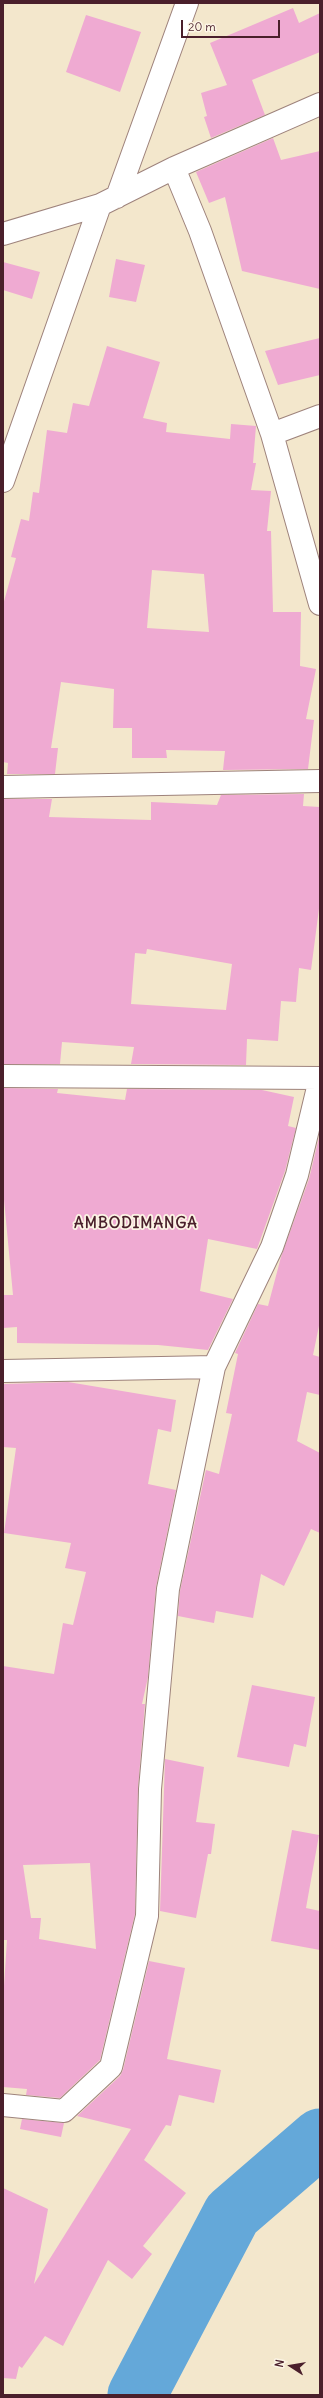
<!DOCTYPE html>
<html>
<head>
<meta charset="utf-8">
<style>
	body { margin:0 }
	#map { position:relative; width:323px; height:2398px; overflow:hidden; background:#f3e7cc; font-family:Delius,sans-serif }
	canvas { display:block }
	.frame { position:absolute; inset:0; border:4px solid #4a1f2b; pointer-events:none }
	.north { position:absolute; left:271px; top:2346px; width:40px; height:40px; -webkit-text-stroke:3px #fcf5e5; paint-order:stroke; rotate:282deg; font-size:11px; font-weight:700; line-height:16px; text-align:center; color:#4a1f2b }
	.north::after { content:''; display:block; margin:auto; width:14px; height:18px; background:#4a1f2b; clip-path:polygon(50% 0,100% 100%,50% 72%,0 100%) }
	.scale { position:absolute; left:181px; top:20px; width:99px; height:18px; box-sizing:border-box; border:2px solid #4a1f2b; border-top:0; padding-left:5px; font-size:12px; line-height:14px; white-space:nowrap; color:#4a1f2b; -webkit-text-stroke:3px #fcf5e5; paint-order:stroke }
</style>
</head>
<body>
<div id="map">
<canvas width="323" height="2398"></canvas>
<div class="frame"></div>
<div class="north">N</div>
<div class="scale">20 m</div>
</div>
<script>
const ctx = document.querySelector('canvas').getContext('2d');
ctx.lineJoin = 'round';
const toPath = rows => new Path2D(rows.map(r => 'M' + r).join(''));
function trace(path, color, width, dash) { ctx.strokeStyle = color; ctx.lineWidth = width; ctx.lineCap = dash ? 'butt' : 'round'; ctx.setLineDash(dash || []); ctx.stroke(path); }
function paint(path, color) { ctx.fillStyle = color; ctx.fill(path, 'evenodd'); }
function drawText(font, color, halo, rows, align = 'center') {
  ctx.font = font + ' Delius,sans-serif'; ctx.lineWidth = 3.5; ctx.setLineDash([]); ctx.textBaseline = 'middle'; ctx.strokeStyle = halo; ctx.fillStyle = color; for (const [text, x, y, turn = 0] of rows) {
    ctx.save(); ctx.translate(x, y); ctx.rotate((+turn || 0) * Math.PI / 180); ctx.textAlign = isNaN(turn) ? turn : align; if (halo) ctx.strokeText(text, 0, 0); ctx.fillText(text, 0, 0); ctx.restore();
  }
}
trace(toPath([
	[137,2395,232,2214,320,2138]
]), '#64a8d9', 59);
paint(toPath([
	[293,8,299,23,320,13,320,52,252,80,265,115,211,138,204,117,207,116,201,93,227,85,210,43],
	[86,15,141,32,120,92,66,72],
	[273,138,281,160,320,151,320,289,242,271,225,197,209,203,196,172],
	[116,259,145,265,136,302,109,297],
	[3,262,40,272,32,299,3,290],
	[320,338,320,375,278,385,265,351],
	[107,346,160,362,143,418,167,423,166,432,230,439,231,424,256,426,253,463,256,463,251,490,271,491,267,531,271,531,273,612,301,612,300,666,316,669,306,719,314,720,308,769,223,770,225,751,166,750,167,758,132,758,132,728,113,728,114,689,61,682,51,748,58,748,55,774,7,774,8,763,3,762,3,605,16,558,11,557,21,519,29,521,33,492,39,493,47,430,67,433,73,403,89,406],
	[152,570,204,574,209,632,147,628],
	[304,794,303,806,320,807,320,901,311,970,299,968,296,1002,281,1001,278,1041,247,1039,246,1065,131,1064,134,1047,62,1042,60,1064,3,1064,4,799,52,799,49,817,151,820,151,802,217,805,221,795],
	[147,949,232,964,226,1010,131,1004,135,953,146,954],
	[3,1088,58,1089,57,1093,125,1100,127,1089,262,1090,294,1097,288,1126,296,1128,285,1171,257,1249,208,1239,200,1291,233,1299,208,1350,158,1345,17,1343,17,1327,3,1328,3,1295,13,1295,3,1189],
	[320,1133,320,1321,313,1355,320,1357,320,1395,307,1392,297,1441,320,1453,320,1533,311,1529,284,1586,261,1574,253,1618,216,1611,214,1623,178,1616,180,1591,205,1474,206,1470,219,1474,232,1414,226,1413,238,1354,235,1353,258,1304,268,1306,281,1257,309,1179],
	[68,1382,176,1400,171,1432,158,1429,148,1484,176,1490,156,1587,148,1677,142,1704,145,1704,138,1789,135,1914,100,2060,60,2098,26,2095,27,2089,3,2087,3,2001,7,1940,3,1940,3,1666,54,1674,63,1623,73,1625,86,1572,65,1568,71,1543,4,1533,16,1448,3,1447,3,1384],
	[90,1863,96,1949,39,1939,41,1918,31,1918,23,1865],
	[252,1685,315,1697,306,1747,294,1744,289,1767,237,1757],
	[165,1759,204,1767,196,1822,215,1824,211,1854,208,1854,196,1918,160,1911],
	[292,1830,319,1835,306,1908,320,1911,320,1950,271,1941],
	[149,1961,185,1968,167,2059,221,2070,214,2103,179,2095,171,2126,166,2125,144,2160,186,2193,143,2246,152,2254,132,2279,108,2260,63,2346,45,2336,22,2368,19,2366,16,2379,3,2378,3,2188,48,2209,34,2284,131,2129,77,2116,120,2076,123,2070],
	[22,2119,64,2123,61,2137,20,2129]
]), '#efaad2');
const minor = toPath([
	[174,168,200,231,272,434,320,604],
	[117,197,187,3],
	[3,234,100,205,174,168,320,104],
	[272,434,320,416],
	[3,481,100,205],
	[3,787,320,781],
	[3,1076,320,1078],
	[3,1371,214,1367],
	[3,2105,64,2111,111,2067,147,1916,150,1789,168,1589,214,1367,272,1247,297,1175,320,1079]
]);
trace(minor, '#9e837c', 24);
trace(minor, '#fff', 22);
ctx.letterSpacing = '1px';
drawText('bold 15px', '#4a1f2b', '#fcf5e5', [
	["AMBODIMANGA",136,1224]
]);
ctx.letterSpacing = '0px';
</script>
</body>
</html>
